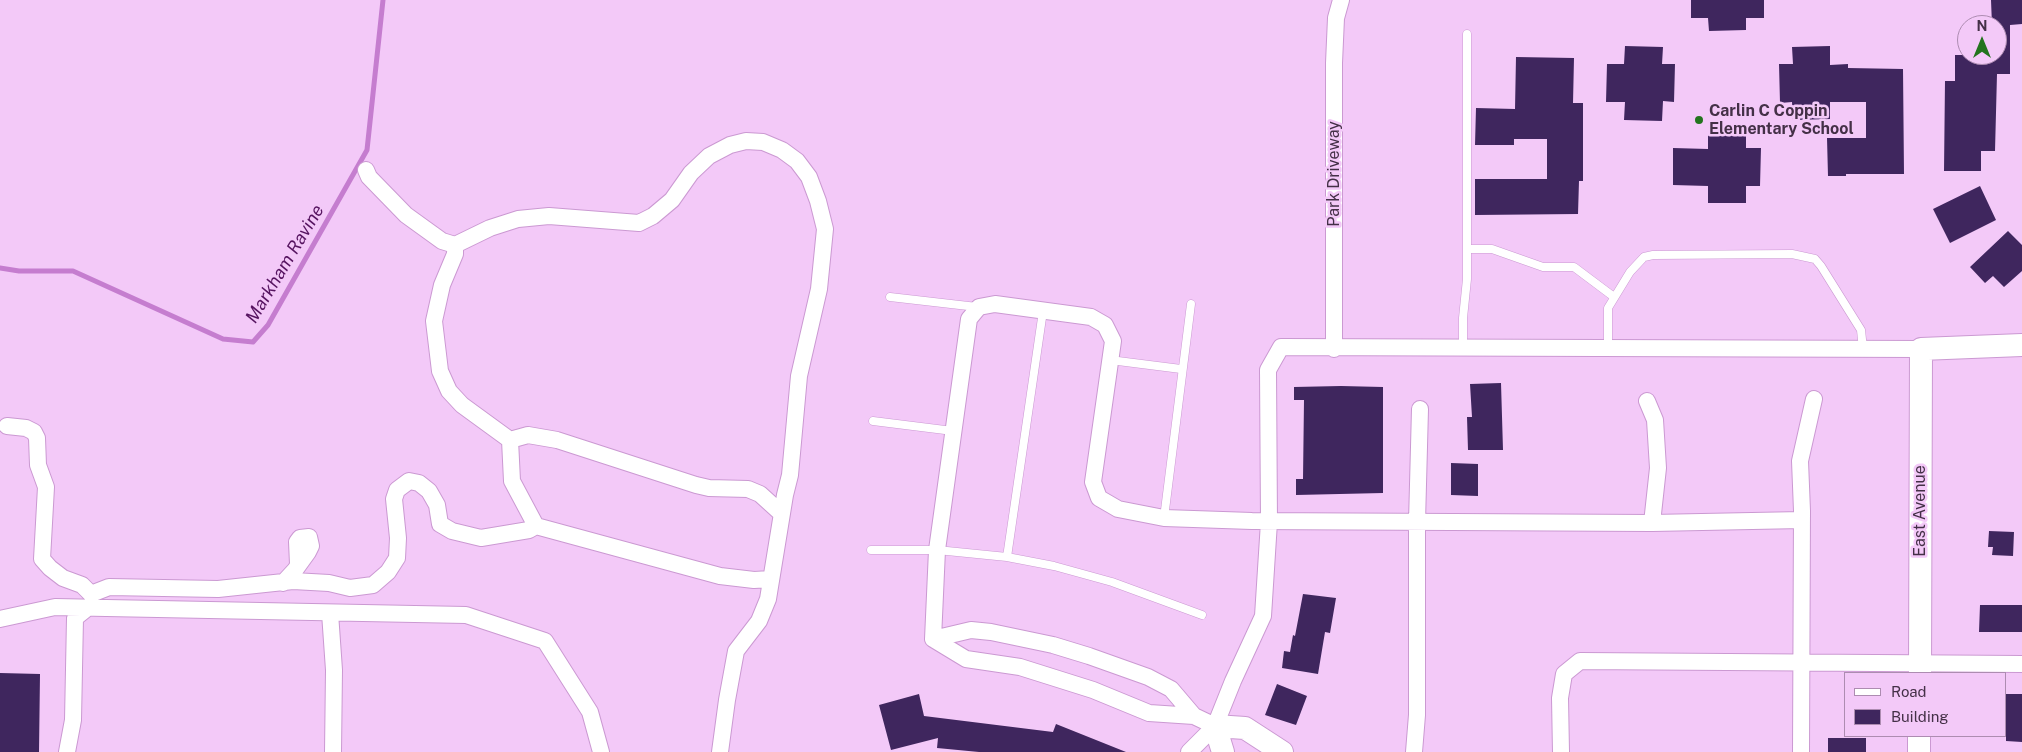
<!DOCTYPE html>
<html>
<head>
<meta charset="utf-8">
<style>
	body { margin:0 }
	#map { position:relative; width:2022px; height:752px; overflow:hidden; background:#f3c9f8; font-family:"Public Sans",sans-serif }
	canvas { display:block }
	.legend { position:absolute; left:1844px; top:672px; width:162px; height:65px; box-sizing:border-box; background:#f3c9f8; border:1px solid #ad8cb1; margin:0; padding:6px 9px; list-style:none; font-size:15px; color:#443047 }
	.legend li { display:flex; align-items:center; gap:10px; height:25px }
	.legend b { width:25px; border:1px solid #ad8cb1 }
	.north { position:absolute; left:1957px; top:15px; width:50px; height:50px; box-sizing:border-box; background:#f3c9f8; border:1px solid #ad8cb1; border-radius:50%; rotate:0deg; font-size:14px; font-weight:700; line-height:20px; text-align:center; color:#443047 }
	.north::after { content:''; display:block; margin:auto; width:18px; height:22px; background:#23741e; clip-path:polygon(50% 0,100% 100%,50% 72%,0 100%) }
</style>
</head>
<body>
<div id="map">
<canvas width="2022" height="752"></canvas>
<ul class="legend">
<li><b style="height:6px;background:#fff"></b>Road</li>
<li><b style="height:14px;background:#3f265e"></b>Building</li>
</ul>
<div class="north">N</div>
</div>
<script>
const ctx = document.querySelector('canvas').getContext('2d');
ctx.lineJoin = 'round';
const toPath = rows => new Path2D(rows.map(r => 'M' + r).join(''));
function trace(path, color, width, dash) { ctx.strokeStyle = color; ctx.lineWidth = width; ctx.lineCap = dash ? 'butt' : 'round'; ctx.setLineDash(dash || []); ctx.stroke(path); }
function paint(path, color) { ctx.fillStyle = color; ctx.fill(path, 'evenodd'); }
function drawText(font, color, halo, rows, align = 'center') {
  ctx.font = font + ' "Public Sans",sans-serif'; ctx.lineWidth = 5; ctx.setLineDash([]); ctx.textBaseline = 'middle'; ctx.strokeStyle = halo; ctx.fillStyle = color; for (const [text, x, y, turn = 0] of rows) {
    ctx.save(); ctx.translate(x, y); ctx.rotate((+turn || 0) * Math.PI / 180); ctx.textAlign = isNaN(turn) ? turn : align; if (halo) ctx.strokeText(text, 0, 0); ctx.fillText(text, 0, 0); ctx.restore();
  }
}
trace(toPath([
	[0,268,19,271,73,271,223,339,253,342,268,325,367,150,383,0]
]), '#c57dcf', 5);
paint(toPath([
	[1691,0,1764,0,1764,18,1746,18,1746,30,1709,31,1708,18,1691,18],
	[1991,0,2022,0,2022,24,2010,25,2010,74,1997,74,1995,151,1981,151,1981,171,1944,171,1945,81,1955,81,1955,55,1997,55,1997,25,1992,25],
	[1625,46,1663,47,1662,64,1675,64,1674,102,1663,101,1662,121,1624,120,1625,102,1606,102,1607,64,1624,64],
	[1830,46,1830,65,1848,64,1848,68,1903,69,1904,174,1846,174,1846,176,1828,176,1827,138,1866,138,1866,102,1830,102,1830,119,1793,120,1792,102,1780,103,1779,64,1793,64,1792,47],
	[1516,57,1574,58,1573,103,1583,103,1583,181,1579,181,1578,214,1475,215,1475,179,1547,179,1547,139,1514,139,1514,145,1475,145,1476,108,1515,109],
	[1708,130,1746,130,1746,148,1761,148,1760,186,1746,186,1746,203,1708,203,1708,186,1673,185,1673,148,1708,149],
	[1980,186,1996,220,1950,243,1933,209],
	[2008,231,2022,245,2022,271,2004,287,1993,276,1985,283,1970,267],
	[1501,383,1503,450,1468,450,1467,417,1472,417,1470,384],
	[1341,386,1383,387,1383,493,1296,495,1296,479,1303,479,1304,400,1294,400,1294,387],
	[1451,463,1478,464,1478,496,1451,495],
	[1989,531,2014,532,2013,556,1992,555,1993,547,1988,547],
	[1303,594,1336,598,1330,633,1325,632,1318,674,1282,668,1284,651,1290,652,1293,635,1295,636],
	[1980,605,2022,605,2022,632,1979,632],
	[0,673,40,674,39,752,0,752],
	[1277,684,1307,696,1296,725,1265,715],
	[919,694,924,716,1053,732,1056,724,1126,752,979,752,937,748,938,738,891,750,879,705],
	[2006,694,2022,694,2022,742,2006,741],
	[1828,738,1866,738,1866,752,1828,752]
]), '#3f265e');
const lane = toPath([
	[1467,249,1492,249,1543,267,1574,267,1614,297],
	[890,297,977,307],
	[1608,348,1608,308,1630,272,1644,257,1653,255,1792,254,1815,259,1821,266,1861,330,1863,349],
	[1463,349,1463,318,1467,279,1467,34],
	[1110,360,1181,369],
	[873,421,953,431],
	[1164,518,1191,304],
	[871,550,937,550,1007,557,1054,566,1112,582,1202,615],
	[1007,557,1043,311]
]);
const street = toPath([
	[366,170,369,177,406,215,442,241,455,245,490,228,518,219,549,216,639,223,653,216,672,200,691,173,709,156,730,145,746,141,763,142,782,150,797,161,809,177,818,201,825,229,819,289,799,376,790,475,785,495,768,599,759,621,736,651,727,700,720,752],
	[1334,349,1334,63,1336,18,1341,0],
	[1647,401,1655,420,1658,468,1652,523],
	[7,426,26,428,34,432,37,438,38,465,46,487,42,559,50,568,63,578,82,585,91,594,109,587,218,589,293,581,329,583,350,588,373,585,388,572,397,558,398,538,394,499,397,490,409,481,419,483,429,491,437,505,440,524,452,531,481,538,529,530,536,526,512,481,510,440,462,405,449,391,440,371,434,321,442,285,455,254,455,245],
	[510,440,528,435,557,440,696,485,709,488,748,489,760,494,782,514],
	[536,526,720,576,754,580,771,579],
	[283,583,295,570,308,552,311,546,309,537,300,538,297,542,298,564],
	[330,613,334,670,333,752],
	[0,619,55,607,466,615,545,641,590,712,601,752],
	[933,639,937,550,969,319,979,307,995,304,1091,317,1105,325,1113,341,1093,482,1099,498,1118,509,1164,518,1252,521,1652,523,1802,520],
	[933,639,966,659,1020,667,1093,690,1149,713,1194,716,1215,726],
	[933,639,971,630,991,632,1053,645,1089,656,1148,677,1171,689,1194,716],
	[67,752,73,720,75,618,90,606],
	[1189,752,1215,726,1233,681,1263,616,1269,522,1268,370,1281,347,1921,349],
	[1414,752,1417,715,1417,522,1420,409],
	[1561,752,1560,698,1564,674,1580,661,2022,664],
	[1801,752,1802,511,1800,461,1814,399]
]);
const secondary = toPath([
	[1920,673,1921,349,2022,345],
	[1223,752,1215,726,1245,728,1282,752],
	[1919,752,1919,736]
]);
trace(lane, '#cb99d2', 9);
trace(street, '#cb99d2', 18);
trace(secondary, '#cb99d2', 24);
trace(lane, '#fff', 8);
trace(street, '#fff', 16);
trace(secondary, '#fff', 22);
for (const [x, y, r, color] of [
	[1699,120,5,"#23741e"]
]) { const dot = new Path2D(); dot.arc(x, y, r, 0, 2 * Math.PI); ctx.fillStyle = color; ctx.fill(dot); trace(dot, '#f3c9f8', 2); }
drawText('bold 16px', '#443047', '#f3c9f8', [
	["Carlin C Coppin",1709,111],
	["Elementary School",1709,129]
], 'left');
drawText('16px', '#443047', '#f3c9f8', [
	["Park Driveway",1334,174,-90],
	["East Avenue",1920,511,-90]
]);
drawText('italic 18px', '#561460', '#f3c9f8', [
	["Markham Ravine",285,264,-59]
]);
</script>
</body>
</html>
